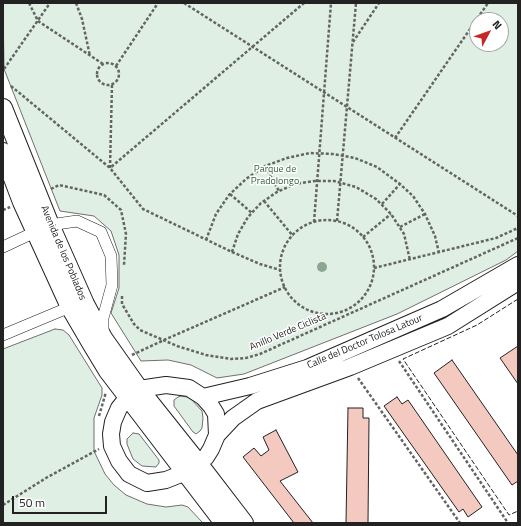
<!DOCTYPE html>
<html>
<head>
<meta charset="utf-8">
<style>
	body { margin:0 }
	#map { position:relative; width:521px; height:526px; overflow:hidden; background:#fff; font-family:"Titillium Web",sans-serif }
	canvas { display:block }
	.frame { position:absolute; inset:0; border:4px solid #222; pointer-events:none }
	.north { position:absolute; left:469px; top:12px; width:40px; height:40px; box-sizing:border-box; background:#fff; border:1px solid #a7a7a7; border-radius:50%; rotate:49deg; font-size:11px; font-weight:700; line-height:16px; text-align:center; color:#222 }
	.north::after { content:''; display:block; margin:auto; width:14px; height:18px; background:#c62828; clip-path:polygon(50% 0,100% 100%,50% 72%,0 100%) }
	.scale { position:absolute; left:12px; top:496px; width:95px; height:18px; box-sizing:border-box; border:2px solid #222; border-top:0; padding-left:5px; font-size:12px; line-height:14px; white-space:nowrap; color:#222; -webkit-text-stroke:3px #fff; paint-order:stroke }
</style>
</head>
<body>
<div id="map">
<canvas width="521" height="526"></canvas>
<div class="frame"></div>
<div class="north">N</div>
<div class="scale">50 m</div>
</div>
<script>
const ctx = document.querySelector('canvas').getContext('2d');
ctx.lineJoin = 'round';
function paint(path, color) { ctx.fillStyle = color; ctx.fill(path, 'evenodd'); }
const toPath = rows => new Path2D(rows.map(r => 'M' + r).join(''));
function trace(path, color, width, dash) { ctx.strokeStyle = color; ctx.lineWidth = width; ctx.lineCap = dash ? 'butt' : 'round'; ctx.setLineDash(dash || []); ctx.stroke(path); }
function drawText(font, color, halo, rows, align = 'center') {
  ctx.font = font + ' "Titillium Web",sans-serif'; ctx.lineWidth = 3; ctx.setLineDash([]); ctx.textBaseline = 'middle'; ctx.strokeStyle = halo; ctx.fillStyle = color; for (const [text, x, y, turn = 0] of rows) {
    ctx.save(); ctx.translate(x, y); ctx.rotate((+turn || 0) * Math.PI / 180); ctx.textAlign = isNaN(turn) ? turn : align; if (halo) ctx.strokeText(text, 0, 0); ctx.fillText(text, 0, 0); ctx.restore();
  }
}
const green = toPath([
	[3,3,518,3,518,251,506,260,397,314,244,374,217,378,191,365,168,360,141,361,111,313,119,288,119,255,111,231,94,216,60,211,4,69,3,3],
	[477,20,501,20,501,44,477,44,477,20],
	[55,329,63,330,69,335,102,388,102,395,94,418,94,451,105,474,114,485,126,495,147,504,166,507,182,505,188,507,203,523,3,523,3,349,55,329],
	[181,396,187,397,192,400,202,411,203,418,202,428,200,431,196,434,193,432,174,406,174,400,178,397,181,396],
	[133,433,139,434,159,460,159,463,156,467,142,466,133,459,127,444,127,439,133,433]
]);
paint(green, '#e0efe3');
trace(green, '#6f6f6f', 1);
const building = toPath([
	[518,346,518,384,500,358,518,346],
	[452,360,518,455,518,481,512,485,434,373,452,360],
	[397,397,402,404,408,400,482,507,468,517,463,509,459,512,384,406,397,397],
	[348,408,363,408,363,418,369,418,368,523,346,523,348,408],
	[276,430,298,472,280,481,313,523,294,523,243,457,254,448,261,456,269,450,263,437,276,430]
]);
paint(building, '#f3c9c0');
trace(building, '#222', 1);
const street = toPath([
	[3,247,50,225,77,221,101,232,111,256,112,285,103,318,103,332],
	[3,335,70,307,73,303]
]);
const secondary = toPath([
	[166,385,189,388,203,397,211,406,216,414,217,435,211,449,206,457,186,472,166,480,147,483,129,474,119,461,112,446,111,434,113,422,119,408,128,397,139,389,166,385],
	[203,397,250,386,307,368,442,309,518,265],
	[217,435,233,418,257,401,350,367,448,326,518,282]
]);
const primary = toPath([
	[3,108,50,225,85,304,103,338,139,389,198,463,244,523],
	[3,152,22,202,70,307,91,343,108,371,224,523]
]);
trace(street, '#222', 12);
trace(secondary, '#222', 18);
trace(primary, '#222', 20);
trace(toPath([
	[29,3,38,21,103,64],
	[76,3,82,19,90,56],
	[184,3,518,216],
	[353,42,379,3],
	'97 74a11 11 0 1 1 22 0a11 11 0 1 1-22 0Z',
	[116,66,158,3],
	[4,69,50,3],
	[112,85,110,168,304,3],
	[11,86,110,168,143,209,232,252,260,264,280,270],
	[395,138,488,3],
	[265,166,279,191],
	[51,189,59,185,104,195,121,210,126,234,124,265],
	[230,194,252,213],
	[264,201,293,236],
	[382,204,400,184],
	[3,210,10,207],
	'280 267a47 47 0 1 1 94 0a47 47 0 1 1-94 0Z',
	[337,221,356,3],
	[314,222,331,3],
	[400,227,425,214],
	[363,237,391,214],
	[206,240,216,214,229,195,246,179,265,166,287,158,310,153,333,154,355,158,377,167,400,184,413,196,425,214,435,236,439,253],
	[232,252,238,234,248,217,261,203,277,192,295,184,314,181,334,181,356,187,376,199,391,214,404,234,410,260],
	[374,268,496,238,518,228],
	[122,296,122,304,134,324,140,330,177,346,206,355,231,359,246,358,260,354,518,238],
	[132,355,164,340,285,287],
	[399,361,508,523],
	[358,378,460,523],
	[99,416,106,392],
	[3,505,46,478,99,449]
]), '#646464', 2.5, [3, 2]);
trace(street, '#fff', 11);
trace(secondary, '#fff', 16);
trace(primary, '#fff', 18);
trace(toPath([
	[518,299,477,325,403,359,509,515,518,511]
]), '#222', 1, [5, 2]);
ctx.fillStyle = '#8da692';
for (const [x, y] of [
	[322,267]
]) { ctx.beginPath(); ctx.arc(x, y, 5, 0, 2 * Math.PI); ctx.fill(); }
drawText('10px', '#2f5e38', '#fff', [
	["Parque de",275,170],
	["Pradolongo",275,182]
]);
drawText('10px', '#222', '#fff', [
	["Avenida de los Poblados",63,253,67],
	["Anillo Verde Ciclista",288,332,-23],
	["Calle del Doctor Tolosa Latour",365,342,-23]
]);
</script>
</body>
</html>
